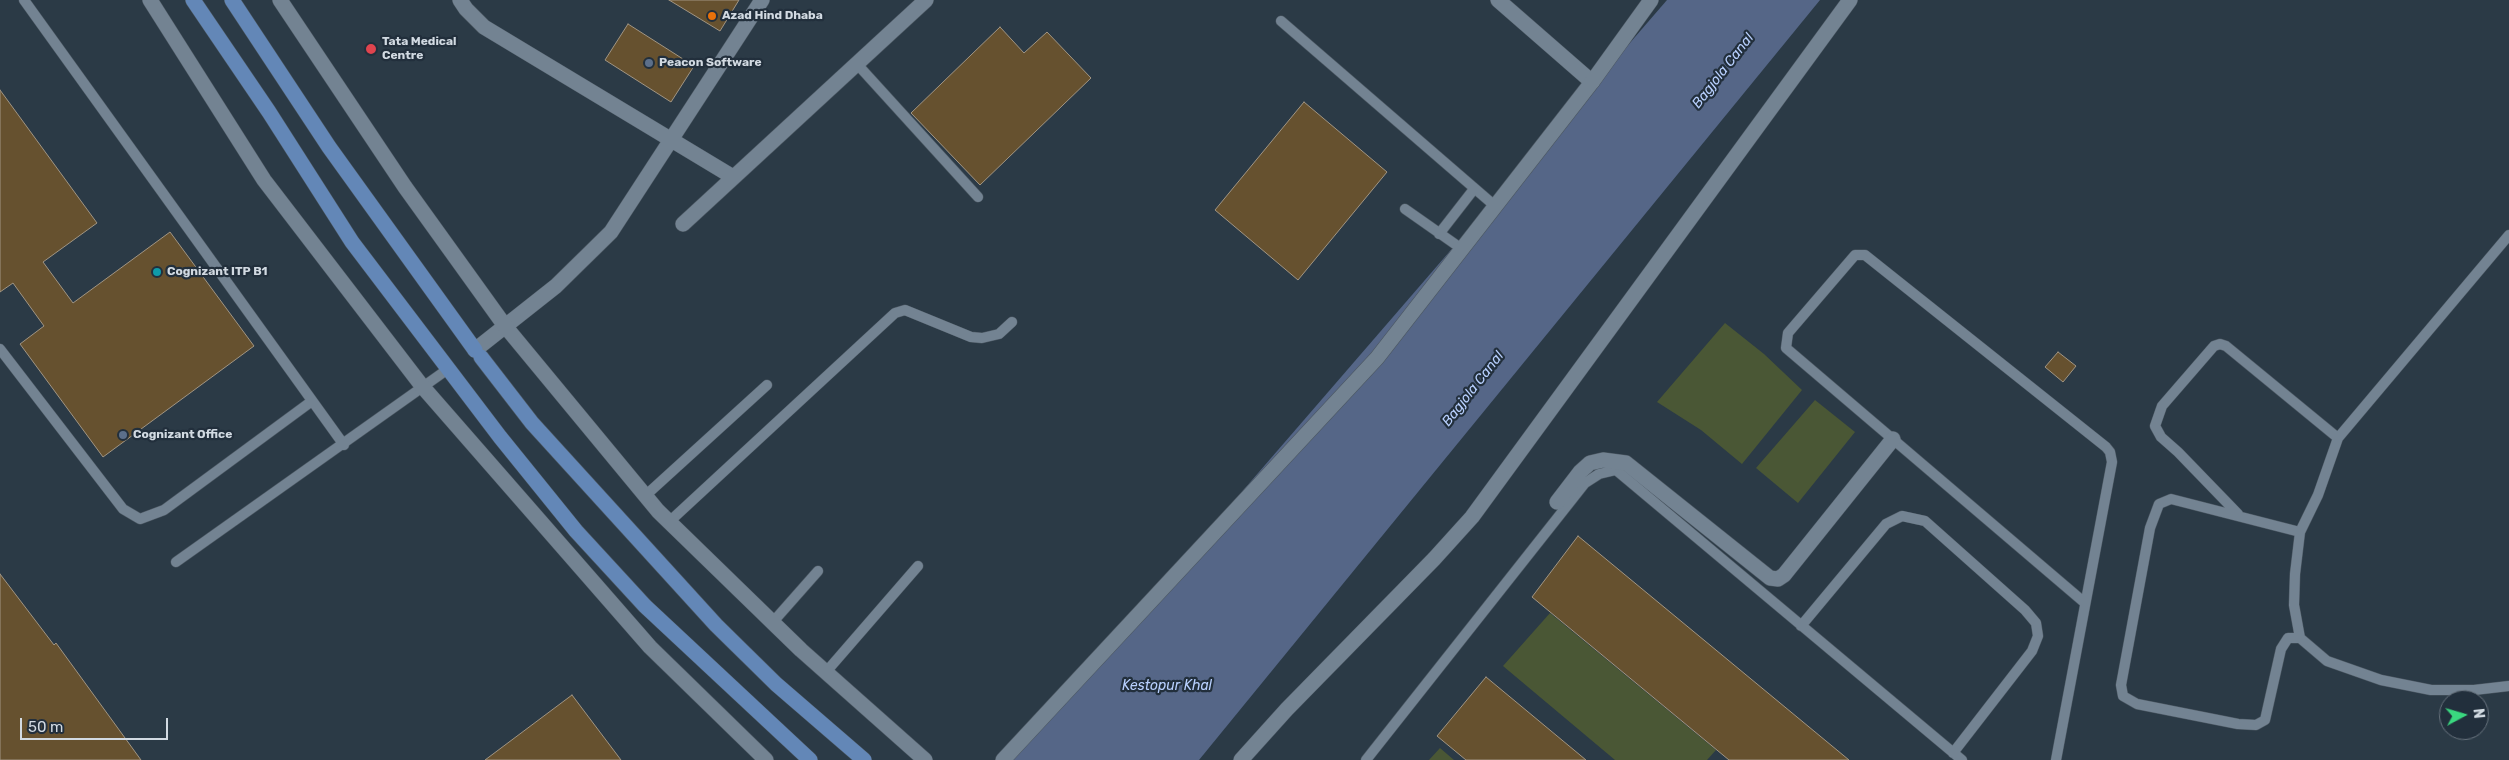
<!DOCTYPE html>
<html>
<head>
<meta charset="utf-8">
<style>
	body { margin:0 }
	#map { position:relative; width:2509px; height:760px; overflow:hidden; background:#2b3a46; font-family:Rubik,sans-serif }
	canvas { display:block }
	.north { position:absolute; left:2439px; top:690px; width:50px; height:50px; box-sizing:border-box; background:#222f3c; border:1px solid #68737e; border-radius:50%; rotate:84deg; font-size:14px; font-weight:700; line-height:20px; text-align:center; color:#d2dae2 }
	.north::after { content:''; display:block; margin:auto; width:18px; height:22px; background:#3ad77f; clip-path:polygon(50% 0,100% 100%,50% 72%,0 100%) }
	.scale { position:absolute; left:20px; top:718px; width:148px; height:22px; box-sizing:border-box; border:2px solid #d2dae2; border-top:0; padding-left:6px; font-size:15px; line-height:18px; white-space:nowrap; color:#d2dae2; -webkit-text-stroke:4px #222f3c; paint-order:stroke }
</style>
</head>
<body>
<div id="map">
<canvas width="2509" height="760"></canvas>
<div class="north">N</div>
<div class="scale">50 m</div>
</div>
<script>
const ctx = document.querySelector('canvas').getContext('2d');
ctx.lineJoin = 'round';
function paint(path, color) { ctx.fillStyle = color; ctx.fill(path, 'evenodd'); }
const toPath = rows => new Path2D(rows.map(r => 'M' + r).join(''));
function trace(path, color, width, dash) { ctx.strokeStyle = color; ctx.lineWidth = width; ctx.lineCap = dash ? 'butt' : 'round'; ctx.setLineDash(dash || []); ctx.stroke(path); }
function drawText(font, color, halo, rows, align = 'center') {
  ctx.font = font + ' Rubik,sans-serif'; ctx.lineWidth = 4.5; ctx.setLineDash([]); ctx.textBaseline = 'middle'; ctx.strokeStyle = halo; ctx.fillStyle = color; for (const [text, x, y, turn = 0] of rows) {
    ctx.save(); ctx.translate(x, y); ctx.rotate((+turn || 0) * Math.PI / 180); ctx.textAlign = isNaN(turn) ? turn : align; if (halo) ctx.strokeText(text, 0, 0); ctx.fillText(text, 0, 0); ctx.restore();
  }
}
paint(toPath([
	[1725,323,1764,354,1802,390,1742,464,1701,430,1657,402],
	[1815,400,1855,432,1798,503,1756,468],
	[1550,613,1716,750,1707,760,1615,760,1503,666],
	[1440,748,1454,760,1429,760]
]), '#4a5735');
paint(toPath([
	[1667,0,1820,0,1199,760,1010,760]
]), '#556687');
const building = toPath([
	[669,0,739,0,720,31,669,0],
	[628,24,694,66,671,102,605,60,628,24],
	[1000,27,1024,53,1047,32,1091,78,980,185,911,113,1000,27],
	[0,90,97,223,43,262,73,303,170,232,254,346,103,457,20,344,44,326,13,283,0,292,0,90],
	[1304,102,1387,172,1298,280,1215,210,1304,102],
	[2058,352,2076,366,2063,382,2045,367,2058,352],
	[1578,536,1849,760,1729,760,1532,597,1578,536],
	[0,574,54,645,56,643,141,760,0,760,0,574],
	[1486,677,1586,760,1466,760,1437,736,1486,677],
	[572,695,621,760,485,760,572,695]
]);
paint(building, '#66512f');
trace(building, '#a19583', 1);
const service = toPath([
	[24,0,344,445],
	[1281,21,1495,206],
	[857,64,978,197],
	[1405,209,1462,249],
	[1439,234,1474,189],
	[2509,235,2338,438,2318,495,2300,532,2171,499,2159,504,2150,528,2121,685,2123,696,2137,704,2238,724,2256,725,2265,720,2281,649,2288,638,2300,638,2327,661,2381,680,2431,690,2474,690,2509,686],
	[0,349,123,509,140,519,164,510,312,401],
	[645,496,767,385],
	[2238,514,2178,452,2161,437,2155,426,2162,406,2214,346,2220,344,2226,346,2338,438],
	[669,522,895,313,905,310,971,337,982,338,999,334,1012,322],
	[176,562,448,369],
	[772,623,818,571],
	[1801,626,1886,524,1902,516,1925,521,2025,610,2036,623,2038,636,2032,651,1953,753],
	[2300,638,2294,605,2295,574,2300,532],
	[826,672,918,566],
	[1366,760,1585,483,1599,474,1616,470,1962,760],
	[2056,760,2112,462,2110,452,2106,447,1865,255,1855,255,1788,333,1786,348,2085,603]
]);
const pedestrian = toPath([
	[1557,502,1580,472,1590,463,1603,460,1626,463,1765,574,1770,578,1778,579,1784,575,1893,439]
]);
const minor = toPath([
	[460,0,466,9,484,27,733,177],
	[1498,0,1592,82],
	[683,224,926,0],
	[475,350,556,286,611,232,762,0]
]);
const tertiary = toPath([
	[150,0,264,180,422,386,650,647,766,760],
	[280,0,405,187,505,326,658,511,801,650,925,760],
	[1003,760,1377,358,1592,82,1651,0],
	[1241,760,1287,709,1434,559,1472,517,1850,0]
]);
const primary = toPath([
	[193,0,269,112,352,242,500,437,576,531,645,606,810,760],
	[232,0,329,147,475,350],
	[481,357,532,423,716,625,776,684,864,760]
]);
trace(service, '#4c5863', 11);
trace(pedestrian, '#4c5863', 16);
trace(minor, '#4c5863', 16);
trace(tertiary, '#4c5863', 16);
trace(primary, '#4c5863', 16);
trace(service, '#738392', 10);
trace(pedestrian, '#738392', 15);
trace(minor, '#738392', 15);
trace(tertiary, '#738392', 15);
trace(primary, '#6387b7', 15);
for (const [x, y, r, color] of [
	[712,16,5,"#e8710a"],
	[371,49,6,"#e0444e"],
	[649,63,5,"#5c6f8a"],
	[157,272,5,"#0f9aa8"],
	[123,435,5,"#5c6f8a"]
]) { const dot = new Path2D(); dot.arc(x, y, r, 0, 2 * Math.PI); ctx.fillStyle = color; ctx.fill(dot); trace(dot, '#222f3c', 2); }
drawText('bold 12px', '#d2dae2', '#222f3c', [
	["Azad Hind Dhaba",722,16],
	["Tata Medical",382,42],
	["Centre",382,56],
	["Peacon Software",659,63],
	["Cognizant ITP B1",167,272],
	["Cognizant Office",133,435]
], 'left');
drawText('italic 14px', '#b8d0fe', '#222f3c', [
	["Bagjola Canal",1723,71,-52],
	["Bagjola Canal",1473,389,-52],
	["Kestopur Khal",1167,686]
]);
</script>
</body>
</html>
